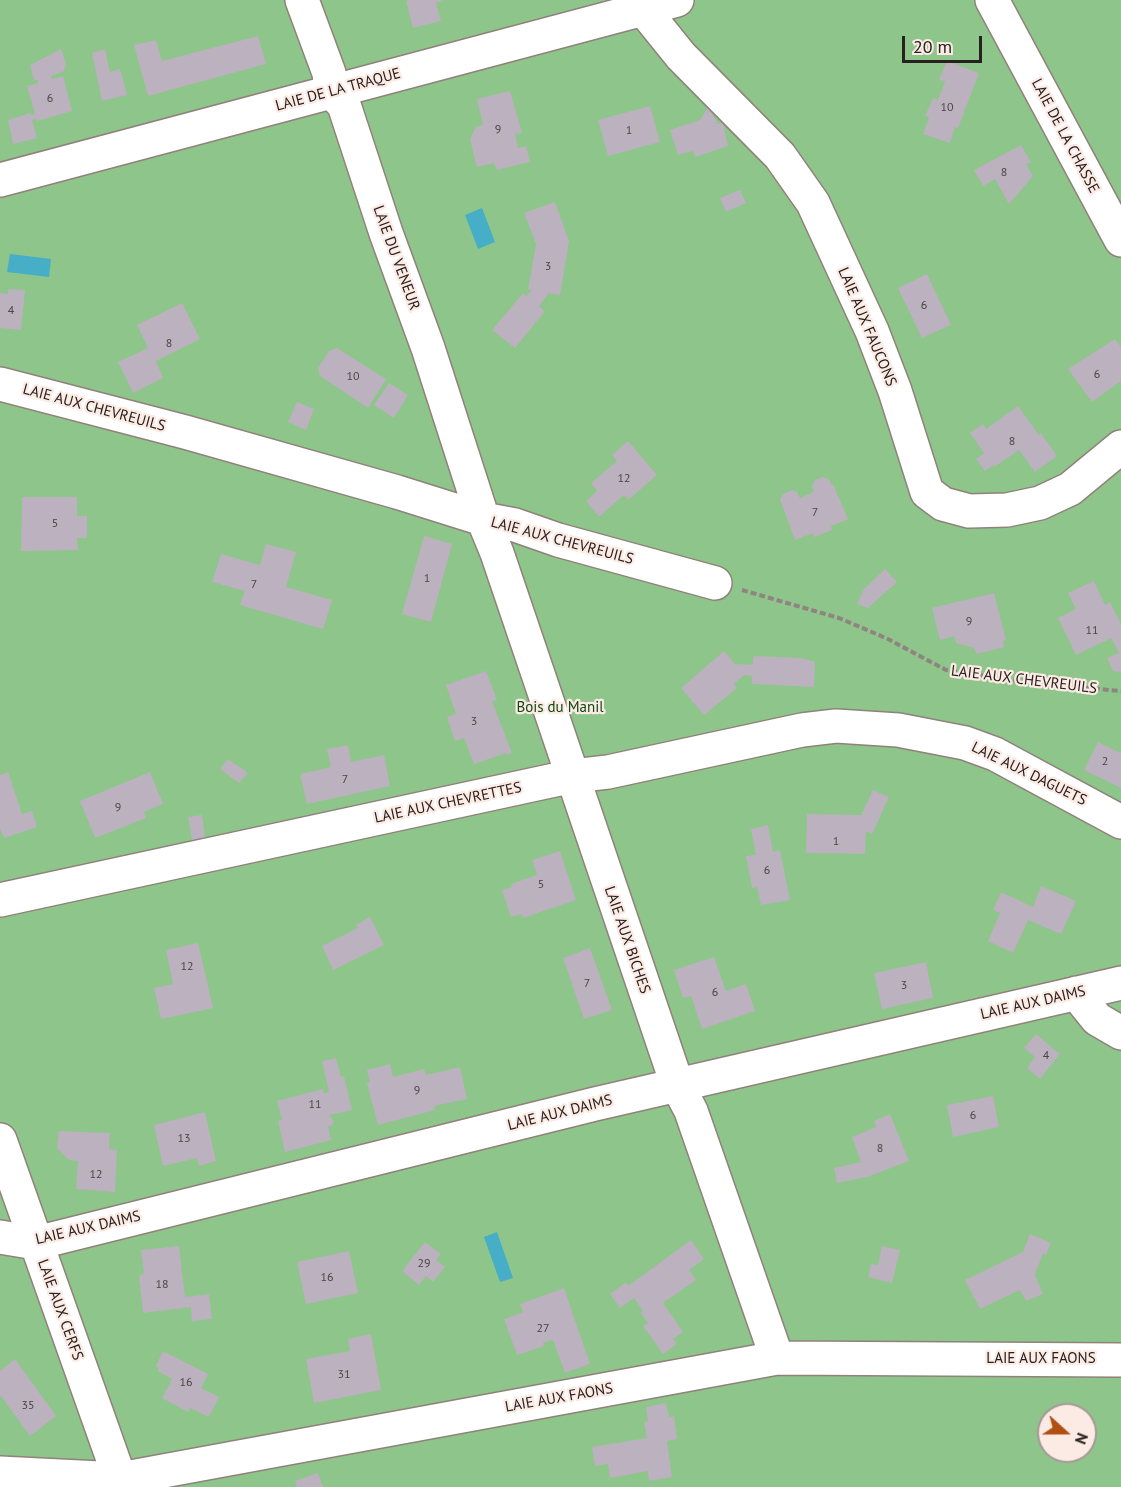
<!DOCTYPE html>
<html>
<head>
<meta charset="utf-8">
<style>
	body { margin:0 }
	#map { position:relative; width:1121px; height:1487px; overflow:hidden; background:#fceae4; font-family:"PT Sans",sans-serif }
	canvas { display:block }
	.north { position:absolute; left:1037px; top:1403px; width:60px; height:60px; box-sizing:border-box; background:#fceae4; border:2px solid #a79995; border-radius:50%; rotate:111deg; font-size:16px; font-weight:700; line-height:24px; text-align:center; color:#27201e }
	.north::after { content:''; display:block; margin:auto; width:21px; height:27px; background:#b14f13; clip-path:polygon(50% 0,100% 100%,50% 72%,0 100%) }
	.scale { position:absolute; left:902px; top:36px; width:80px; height:27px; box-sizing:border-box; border:3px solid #27201e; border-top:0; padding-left:8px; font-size:18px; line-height:21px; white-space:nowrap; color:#27201e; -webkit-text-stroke:4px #fceae4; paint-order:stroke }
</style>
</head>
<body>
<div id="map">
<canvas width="1121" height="1487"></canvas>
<div class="north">N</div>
<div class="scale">20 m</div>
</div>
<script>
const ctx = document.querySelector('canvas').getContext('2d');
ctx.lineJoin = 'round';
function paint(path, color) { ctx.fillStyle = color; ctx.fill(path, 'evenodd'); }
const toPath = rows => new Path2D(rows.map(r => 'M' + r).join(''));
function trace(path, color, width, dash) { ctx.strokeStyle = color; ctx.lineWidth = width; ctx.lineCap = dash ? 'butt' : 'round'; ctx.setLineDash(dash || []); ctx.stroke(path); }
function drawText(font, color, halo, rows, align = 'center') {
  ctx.font = font + ' "PT Sans",sans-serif'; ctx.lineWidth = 4.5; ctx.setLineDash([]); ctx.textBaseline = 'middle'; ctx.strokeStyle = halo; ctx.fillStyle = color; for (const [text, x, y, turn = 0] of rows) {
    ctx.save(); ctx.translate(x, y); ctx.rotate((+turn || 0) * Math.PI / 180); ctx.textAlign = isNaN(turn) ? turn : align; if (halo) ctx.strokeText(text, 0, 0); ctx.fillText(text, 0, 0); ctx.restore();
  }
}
paint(toPath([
	[0,0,1121,0,1121,1487,0,1487],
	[1049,1415,1085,1415,1085,1451,1049,1451]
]), '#8ec58a');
paint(toPath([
	[482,208,495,242,478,249,465,215],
	[10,254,51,259,49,277,7,272],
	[497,1232,513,1278,500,1282,484,1237]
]), '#47aec7');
paint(toPath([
	[410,0,443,0,436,3,441,21,413,28,406,1],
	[258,36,266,64,148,96,134,45,156,40,162,61],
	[61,49,66,64,64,71,51,76,52,79,63,76,72,111,37,121,36,118,32,120,37,138,13,144,8,120,31,113,31,115,35,114,27,86,38,83,38,80,34,80,30,65],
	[105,49,110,72,120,69,127,95,102,101,92,53],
	[947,61,979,73,958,128,955,127,950,143,923,134,929,117,925,116,933,98,938,100,945,81,939,80],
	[510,91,522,133,515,134,518,148,526,146,530,162,497,170,494,163,477,167,470,139,476,127,483,125,477,99],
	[650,106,660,142,608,156,598,120],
	[708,107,718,124,723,123,728,146,695,157,693,151,678,155,670,130,700,120],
	[1021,145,1031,162,1026,164,1033,176,1009,204,995,179,983,186,974,170],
	[740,190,746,203,726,212,720,198],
	[555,202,569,241,560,295,549,293,539,306,545,311,515,348,492,330,523,293,527,296,532,290,528,290,536,244,524,213],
	[927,274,951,325,922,338,898,288],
	[8,289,25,290,21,330,0,328,0,293,8,294],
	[182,303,200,339,156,361,163,378,133,393,118,362,148,348,137,325],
	[1115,339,1121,347,1121,381,1092,402,1068,369],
	[337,348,386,379,368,408,320,376,318,368,329,351],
	[389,383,408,395,394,418,374,405],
	[297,402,314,409,306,430,288,422],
	[1018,406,1039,435,1041,433,1057,456,1035,472,1019,450,994,467,993,465,985,471,976,459,984,453,970,433,983,424,986,429],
	[628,441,657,475,628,500,624,495,599,517,586,501,597,491,591,483,617,461,612,455],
	[823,477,830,480,831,485,833,484,848,519,831,526,832,530,814,537,813,533,795,540,780,499,783,494,792,490,797,492,800,498,814,492,812,486,815,480],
	[22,497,77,497,77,516,87,516,87,538,77,538,78,550,21,551],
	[424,536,452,544,431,622,402,614],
	[266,544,296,552,286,587,332,600,323,629,240,605,245,591,212,582,221,554,260,565],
	[885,569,897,582,868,608,857,604,864,589],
	[1094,581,1105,605,1110,602,1121,624,1121,671,1119,672,1113,671,1107,658,1119,653,1111,638,1076,655,1058,618,1076,609,1068,593],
	[994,593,1006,640,1003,641,1004,647,977,654,974,648,956,643,954,636,940,640,932,608],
	[724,651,735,664,753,665,753,656,801,658,815,662,814,687,752,684,752,676,744,675,734,684,737,688,704,715,681,688],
	[486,671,497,700,492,701,512,753,507,755,506,753,474,764,464,738,455,741,447,717,456,714,446,685],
	[1098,742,1121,753,1121,788,1084,770],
	[348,745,351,762,384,755,390,786,307,804,300,774,331,767,327,749],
	[228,759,248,773,239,783,220,769],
	[8,772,22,814,32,811,37,827,4,838,0,828,0,775],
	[150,772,163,804,144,812,146,818,95,838,80,801],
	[873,790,889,797,872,834,866,831,865,854,806,853,807,814,861,815],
	[202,815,205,838,192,840,188,817],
	[768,825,773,852,780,850,790,900,761,905,757,887,752,888,746,856,756,855,751,829],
	[560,851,576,900,523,918,521,914,511,917,502,890,512,887,511,884,537,875,532,860],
	[1041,886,1076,901,1061,934,1028,920,1013,953,988,941,1000,913,993,910,1001,892,1033,907],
	[370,917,384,945,333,970,322,946,358,928,356,925],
	[198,943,213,1008,161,1019,154,988,173,984,166,950],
	[590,948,612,1010,584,1019,563,958],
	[714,957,726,991,746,984,755,1011,702,1029,691,996,683,998,674,970],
	[926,962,933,998,882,1009,874,973],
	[1036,1034,1060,1054,1040,1079,1027,1068,1035,1057,1024,1048],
	[336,1058,341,1077,344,1076,352,1110,329,1115,334,1121,332,1125,328,1126,331,1140,285,1152,278,1121,282,1120,277,1101,323,1089,324,1093,329,1092,322,1061],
	[390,1064,393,1077,424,1069,426,1075,460,1067,467,1099,434,1106,435,1110,378,1125,367,1083,370,1082,367,1070],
	[993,1096,999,1127,953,1137,947,1105],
	[205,1112,216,1161,199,1166,197,1158,163,1166,154,1125],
	[890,1114,909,1161,867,1177,837,1183,834,1168,861,1162,852,1137,876,1127,874,1121],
	[59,1131,110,1133,109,1149,117,1150,115,1192,76,1189,78,1161,69,1160,57,1148],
	[1030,1234,1051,1243,1046,1255,1043,1253,1035,1275,1043,1294,1026,1301,1020,1290,980,1309,965,1280,1023,1252],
	[691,1240,704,1259,689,1270,696,1280,663,1303,683,1332,673,1339,677,1344,663,1354,643,1326,648,1323,641,1313,643,1311,634,1298,620,1308,610,1294,626,1282,628,1286],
	[425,1242,441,1254,436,1260,445,1267,433,1282,426,1276,419,1285,402,1271],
	[179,1246,185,1297,209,1294,212,1319,192,1321,191,1307,143,1313,139,1275,144,1274,141,1250],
	[882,1246,900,1250,892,1283,868,1277,871,1264,878,1265],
	[349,1251,358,1293,306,1304,297,1262],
	[564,1288,590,1364,565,1373,553,1340,543,1343,544,1346,517,1355,504,1319,523,1312,520,1304],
	[371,1334,381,1390,314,1403,306,1359,350,1351,348,1339],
	[163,1351,208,1374,201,1388,219,1397,209,1417,190,1408,188,1412,162,1398,172,1379,158,1371,159,1368,156,1366],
	[15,1359,56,1416,30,1436,0,1395,0,1371],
	[666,1403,669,1417,674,1416,677,1439,667,1441,672,1477,649,1481,648,1471,610,1478,608,1464,595,1466,592,1447,647,1438,644,1422,648,1421,646,1407],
	[318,1473,323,1487,297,1487,295,1481]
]), '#bcb1be');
const minor = toPath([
	[302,0,329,73,331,91,344,105,386,233,428,348,483,519,497,553,677,1084,691,1111,777,1358],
	[992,0,1121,240],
	[643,9,681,56,780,156,813,203,872,331,895,391,927,492,943,504,969,511,1007,510,1040,503,1070,489,1121,447],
	[0,180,677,0],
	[0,384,185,432,397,492,483,519,515,525,558,540,715,583],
	[0,900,573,776,608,772,802,730,836,726,898,730,965,743,995,754,1121,822],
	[1076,993,1097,1019,1121,1033],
	[0,1140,120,1479],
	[0,1237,36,1243,595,1104,1121,983],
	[0,1473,120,1479,777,1358,1121,1360]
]);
trace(minor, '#91817b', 36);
trace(toPath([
	[742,590,839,618,888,639,946,670,1032,683,1121,691]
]), '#908480', 4, [6, 3]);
trace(minor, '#fff', 33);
drawText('12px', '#4c4446', null, [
	["6",50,99],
	["10",947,108],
	["9",498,130],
	["1",629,131],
	["8",1004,173],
	["3",548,267],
	["6",924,306],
	["4",11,311],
	["8",169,344],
	["6",1097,375],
	["10",353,377],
	["8",1012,442],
	["12",624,479],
	["7",815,513],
	["5",55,524],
	["1",427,579],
	["7",254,585],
	["9",969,622],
	["11",1092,631],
	["3",474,722],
	["2",1105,762],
	["7",345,780],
	["9",118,808],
	["1",836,842],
	["6",767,871],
	["5",541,885],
	["12",187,967],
	["7",587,984],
	["3",904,986],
	["6",715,993],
	["4",1046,1056],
	["9",417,1091],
	["11",315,1105],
	["6",973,1116],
	["13",184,1139],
	["8",880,1149],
	["12",96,1175],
	["29",424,1264],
	["16",327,1278],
	["18",162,1285],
	["27",543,1329],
	["31",344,1375],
	["16",186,1383],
	["35",28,1406]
]);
drawText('15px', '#27201e', '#fceae4', [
	["LAIE DE LA TRAQUE",338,90,-15],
	["LAIE DE LA CHASSE",1065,136,62],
	["LAIE DU VENEUR",396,258,70],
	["LAIE AUX FAUCONS",867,327,67],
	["LAIE AUX CHEVREUILS",94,408,15],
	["LAIE AUX CHEVREUILS",562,541,15],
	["LAIE AUX CHEVREUILS",1024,680,7],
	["LAIE AUX DAGUETS",1029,774,26],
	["LAIE AUX CHEVRETTES",448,803,-12],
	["LAIE AUX BICHES",627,940,71],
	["LAIE AUX DAIMS",1033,1003,-13],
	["LAIE AUX DAIMS",560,1113,-14],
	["LAIE AUX DAIMS",88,1228,-13],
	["LAIE AUX CERFS",60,1310,70],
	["LAIE AUX FAONS",1041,1359],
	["LAIE AUX FAONS",559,1398,-10]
]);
drawText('15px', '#0d470d', '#fceae4', [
	["Bois du Manil",560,708]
]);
</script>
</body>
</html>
